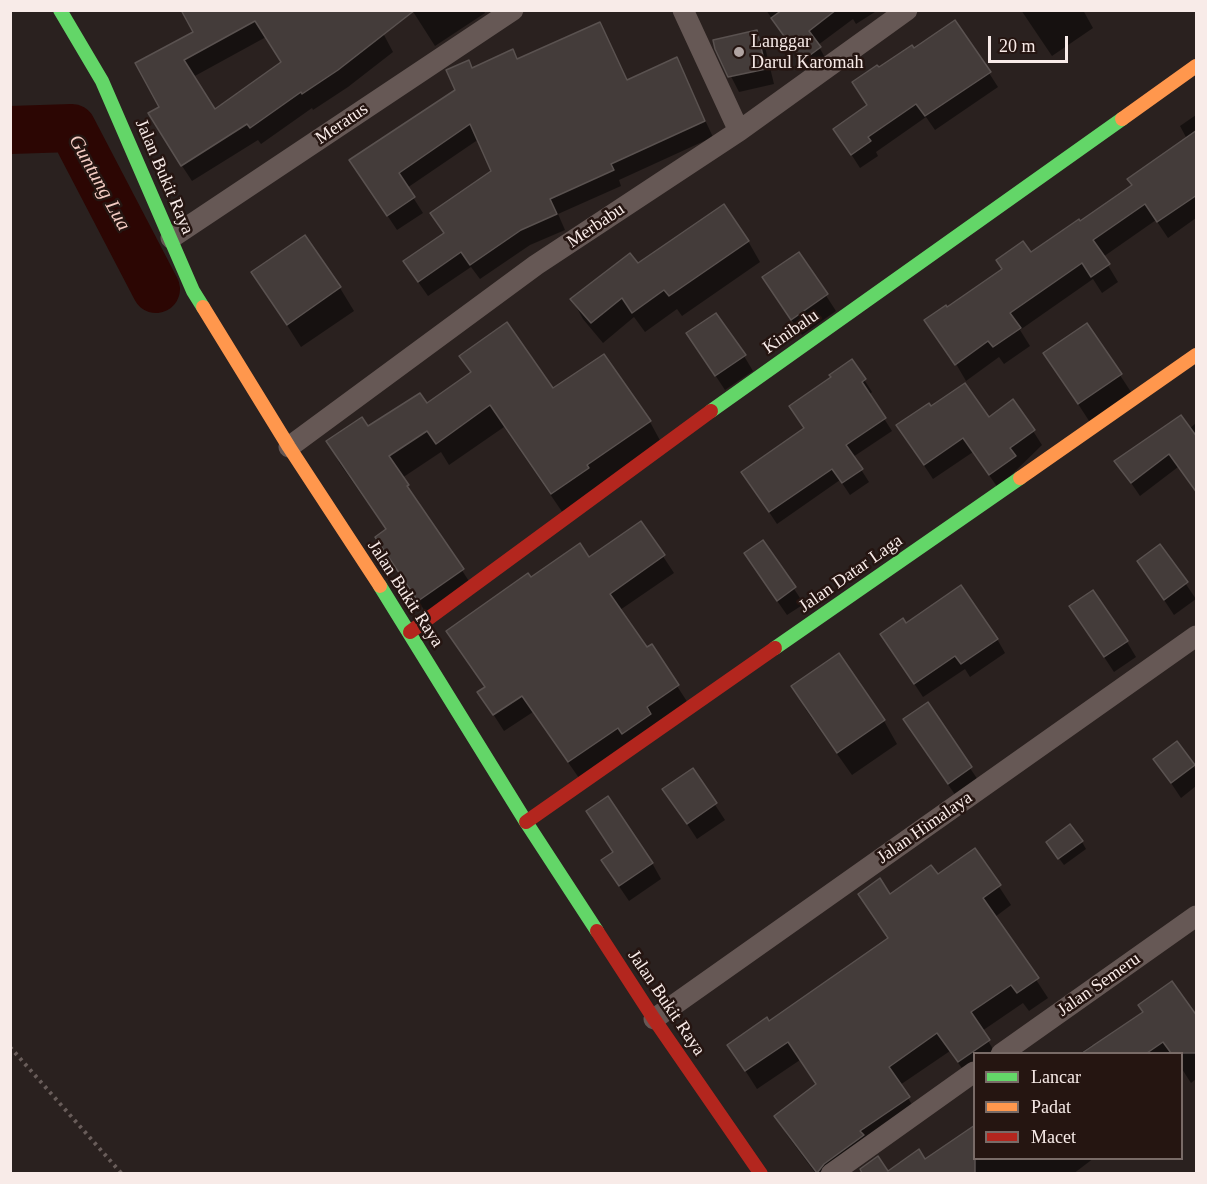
<!DOCTYPE html>
<html>
<head>
<meta charset="utf-8">
<style>
	body { margin:0 }
	#map { position:relative; width:1207px; height:1184px; overflow:hidden; background:#2a211f; font-family:"Times New Roman",serif }
	canvas { display:block }
	.frame { position:absolute; inset:0; border:12px solid #f8ebe8; pointer-events:none }
	.legend { position:absolute; left:973px; top:1052px; width:210px; height:108px; box-sizing:border-box; background:#251511; border:2px solid #796b67; margin:0; padding:8px 10px; list-style:none; font-size:18px; color:#f8ebe8 }
	.legend li { display:flex; align-items:center; gap:12px; height:30px }
	.legend b { width:30px; border:2px solid #796b67 }
	.scale { position:absolute; left:988px; top:36px; width:80px; height:27px; box-sizing:border-box; border:3px solid #f8ebe8; border-top:0; padding-left:8px; font-size:18px; line-height:21px; white-space:nowrap; color:#f8ebe8; -webkit-text-stroke:4px #251511; paint-order:stroke }
</style>
</head>
<body>
<div id="map">
<canvas width="1207" height="1184"></canvas>
<div class="frame"></div>
<ul class="legend">
<li><b style="height:8px;background:#63d668"></b>Lancar</li>
<li><b style="height:8px;background:#ff974d"></b>Padat</li>
<li><b style="height:8px;background:#b3261e"></b>Macet</li>
</ul>
<div class="scale">20 m</div>
</div>
<script>
const ctx = document.querySelector('canvas').getContext('2d');
ctx.lineJoin = 'round';
function paint(path, color) { ctx.fillStyle = color; ctx.fill(path, 'evenodd'); }
const toPath = rows => new Path2D(rows.map(r => 'M' + r).join(''));
function trace(path, color, width, dash) { ctx.strokeStyle = color; ctx.lineWidth = width; ctx.lineCap = dash ? 'butt' : 'round'; ctx.setLineDash(dash || []); ctx.stroke(path); }
function drawText(font, color, halo, rows, align = 'center') {
  ctx.font = font + ' "Times New Roman",serif'; ctx.lineWidth = 5; ctx.setLineDash([]); ctx.textBaseline = 'middle'; ctx.strokeStyle = halo; ctx.fillStyle = color; for (const [text, x, y, turn = 0] of rows) {
    ctx.save(); ctx.translate(x, y); ctx.rotate((+turn || 0) * Math.PI / 180); ctx.textAlign = isNaN(turn) ? turn : align; if (halo) ctx.strokeText(text, 0, 0); ctx.fillText(text, 0, 0); ctx.restore();
  }
}
paint(toPath([
	[183,10,364,10,384,35,393,52,348,87,313,110,312,108,261,144,258,140,192,181,159,131,161,107,195,32],
	[266,37,283,63,215,111,193,77],
	[412,10,484,10,485,13,435,46],
	[766,10,878,10,856,24,853,19,818,45,828,63,811,75],
	[1021,10,1083,10,1093,28,1052,56],
	[599,24,628,82,676,59,713,137,619,180,621,186,558,214,565,230,530,245,480,279,471,267,428,296,414,276,445,234,432,213,493,172,479,139,407,188,423,213,397,230,351,161,517,60],
	[756,31,765,47,774,84,739,92,717,49],
	[913,50,989,73,998,87,935,130,926,117,876,152,878,156,860,168,835,129,868,106,879,69],
	[1196,115,1196,218,1168,238,1156,220,1103,257,1118,282,1102,293,1093,279,1020,330,1030,346,1004,364,999,357,966,381,952,357,950,359,926,321,1031,255,1133,186,1187,139,1180,126],
	[748,241,760,262,682,316,677,309,645,332,634,317,603,343,583,319,572,299,637,265],
	[799,254,836,311,802,335,773,293],
	[253,272,340,288,354,311,301,347],
	[1087,325,1135,398,1093,427,1045,353],
	[688,334,744,356,753,371,725,390],
	[461,356,553,390,650,422,662,444,565,516,504,427,449,465,441,452,402,478,476,592,432,622,377,538,387,531,340,464,328,442,427,405,471,373],
	[852,361,872,392,869,395,892,431,853,457,869,482,850,495,840,480,777,524,743,473,805,429,832,378],
	[931,409,988,419,1033,431,1042,445,998,488,973,452,933,479,898,426],
	[1196,423,1196,488,1194,489,1178,467,1140,496,1116,461,1189,429],
	[641,523,674,573,620,610,647,649,651,646,688,703,579,778,533,712,504,731,479,692,485,688,448,631,531,579,589,559],
	[763,542,804,604,787,615,755,569],
	[1160,546,1196,599,1174,615,1139,562],
	[1071,607,1127,642,1136,657,1114,672],
	[906,625,997,639,1005,653,970,677,965,669,923,697,882,635],
	[793,686,884,721,897,744,852,775,806,710],
	[927,704,980,783,958,799,914,735],
	[1177,743,1196,770,1196,786,1181,798,1155,759],
	[692,770,725,820,697,839,664,789],
	[588,812,652,863,661,879,629,901,612,876,614,853],
	[1082,842,1086,849,1064,865,1052,849],
	[975,850,1011,905,995,917,1048,998,1029,1011,1023,1003,982,1031,996,1054,974,1054,974,1077,970,1080,950,1051,900,1085,919,1116,847,1174,816,1174,787,1135,776,1116,817,1085,800,1060,757,1089,729,1045,769,1023,889,940,860,894,890,896,938,877],
	[1196,1019,1196,1079,1191,1083,1182,1069,1182,1054,1079,1054,1092,1045,1094,1047],
	[974,1158,1094,1158,1073,1174,864,1174,861,1170,887,1173,925,1161]
]), '#0007');
trace(toPath([
	[10,130,72,128,156,289]
]), '#2c0603', 48);
const building = toPath([
	[181,10,415,10,338,70,302,94,301,92,250,128,247,124,181,166,148,113,159,107,135,63,193,32,181,10],
	[255,21,281,62,215,109,184,60,255,21],
	[782,10,836,10,809,31,821,47,802,61,771,18,782,10],
	[955,20,991,72,925,116,916,104,868,137,871,141,851,155,833,129,867,105,852,82,877,65,879,67,912,45,914,48,955,20],
	[600,22,627,80,677,57,705,121,611,164,614,170,550,199,557,214,521,230,470,265,461,252,418,282,403,261,444,233,430,213,491,171,470,124,399,173,415,197,387,216,349,160,455,90,446,70,469,60,472,68,513,49,517,59,600,22],
	[757,30,766,69,728,77,715,49,713,40,757,30],
	[1197,130,1197,195,1157,222,1145,204,1093,240,1110,264,1091,277,1082,263,1010,313,1021,328,993,347,988,341,955,365,924,320,946,305,947,307,1002,269,996,260,1023,241,1031,252,1079,219,1080,221,1132,185,1127,179,1197,130],
	[724,204,749,241,669,296,664,290,632,313,622,298,591,323,570,299,630,253,638,263,724,204],
	[305,235,341,287,287,325,251,272,305,235],
	[799,252,828,294,791,320,762,277,799,252],
	[716,313,746,355,715,376,686,333,716,313],
	[507,322,553,388,604,354,651,421,587,465,589,468,551,494,490,405,436,444,427,431,389,456,409,485,407,486,464,569,418,601,375,537,386,529,326,441,362,417,368,426,420,393,427,403,471,372,459,356,507,322],
	[1087,323,1122,374,1078,404,1043,353,1087,323],
	[852,359,866,379,862,382,886,418,846,445,863,469,842,483,832,469,769,512,741,472,804,428,789,406,831,377,829,375,852,359],
	[965,383,989,417,1013,399,1035,430,1010,448,1016,456,989,475,963,438,924,465,896,425,929,403,931,406,965,383],
	[1181,415,1197,437,1197,493,1169,454,1131,483,1114,461,1181,415],
	[641,521,665,555,610,594,647,647,652,644,679,685,647,707,651,714,622,734,618,728,568,762,522,696,493,715,477,692,485,687,446,631,528,573,531,577,580,543,589,557,641,521],
	[763,540,796,587,777,601,744,553,763,540],
	[1160,544,1188,582,1164,600,1137,561,1160,544],
	[961,585,998,639,961,664,955,656,914,684,880,634,903,618,906,623,961,585],
	[1093,590,1128,641,1104,657,1069,606,1093,590],
	[839,653,885,720,837,753,791,686,839,653],
	[928,702,972,767,948,784,903,719,928,702],
	[1177,741,1195,765,1171,783,1153,759,1177,741],
	[693,768,717,803,687,824,662,789,693,768],
	[608,796,653,863,619,886,601,860,613,852,586,811,608,796],
	[1070,824,1083,841,1058,859,1046,842,1070,824],
	[975,848,1001,885,983,898,1039,978,1017,993,1011,985,971,1012,990,1040,958,1062,937,1033,889,1067,910,1097,860,1131,864,1135,824,1164,817,1173,774,1116,816,1084,788,1042,745,1071,727,1045,767,1017,769,1021,888,938,858,894,880,878,890,894,931,865,938,874,975,848],
	[1172,981,1197,1016,1197,1053,1171,1053,1163,1042,1147,1053,1082,1053,1143,1012,1138,1005,1172,981],
	[975,1125,975,1173,862,1173,860,1169,878,1156,888,1171,919,1149,925,1159,975,1125]
]);
paint(building, '#443c3a');
trace(building, '#5a5250', 1.5);
trace(toPath([
	[10,1047,122,1174]
]), '#695d5a', 4, [3, 4.5]);
trace(toPath([
	[683,10,739,131],
	[171,238,513,10],
	[289,447,536,265,739,131,907,10],
	[654,1019,1196,636],
	[1001,1054,1196,916],
	[831,1174,974,1072]
]), '#665855', 21);
trace(toPath([
	[60,10,102,81,193,291,203,307],
	[711,411,1122,119],
	[380,586,526,822,597,931],
	[775,648,1020,478]
]), '#63d668', 14);
trace(toPath([
	[1122,119,1196,66],
	[203,307,289,447,380,586],
	[1020,478,1196,355]
]), '#ff974d', 14);
trace(toPath([
	[410,632,711,411],
	[526,822,775,648],
	[597,931,654,1019,761,1174]
]), '#b3261e', 14);
for (const [x, y, r, color] of [
	[739,52,6,"#b0a4a2"]
]) { const dot = new Path2D(); dot.arc(x, y, r, 0, 2 * Math.PI); ctx.fillStyle = color; ctx.fill(dot); trace(dot, '#251511', 2); }
drawText('18px', '#f8ebe8', '#251511', [
	["Langgar",751,42],
	["Darul Karomah",751,63]
], 'left');
drawText('18px', '#f8ebe8', '#251511', [
	["Meratus",342,124,-34],
	["Jalan Bukit Raya",164,177,67],
	["Merbabu",596,226,-34],
	["Kinibalu",791,332,-35],
	["Jalan Datar Laga",851,574,-35],
	["Jalan Bukit Raya",405,594,57],
	["Jalan Himalaya",925,828,-35],
	["Jalan Semeru",1099,985,-35],
	["Jalan Bukit Raya",666,1003,56]
]);
drawText('italic 20px', '#f5cdc4', '#251511', [
	["Guntung Lua",99,183,61]
]);
</script>
</body>
</html>
